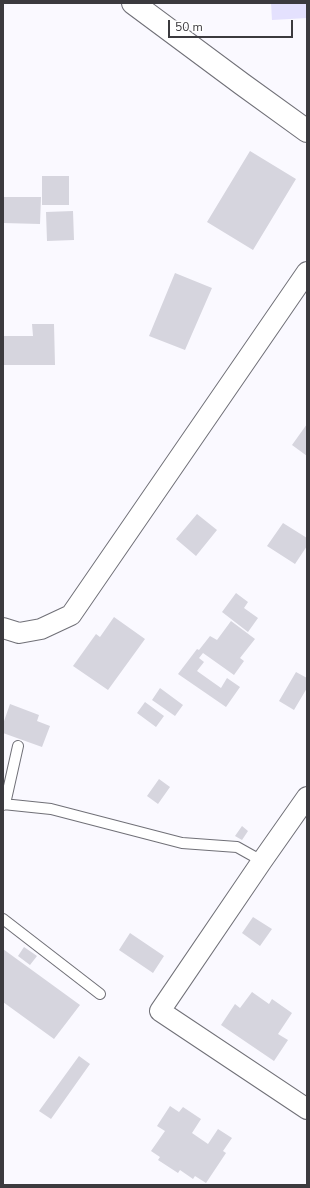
<!DOCTYPE html>
<html>
<head>
<meta charset="utf-8">
<style>
	body { margin:0 }
	#map { position:relative; width:310px; height:1188px; overflow:hidden; background:#faf9ff; font-family:"Nunito Sans",sans-serif }
	canvas { display:block }
	.frame { position:absolute; inset:0; border:4px solid #3b3a3e; pointer-events:none }
	.scale { position:absolute; left:168px; top:20px; width:125px; height:18px; box-sizing:border-box; border:2px solid #3b3a3e; border-top:0; padding-left:5px; font-size:12px; line-height:14px; white-space:nowrap; color:#3b3a3e; -webkit-text-stroke:3px #fff; paint-order:stroke }
</style>
</head>
<body>
<div id="map">
<canvas width="310" height="1188"></canvas>
<div class="frame"></div>
<div class="scale">50 m</div>
</div>
<script>
const ctx = document.querySelector('canvas').getContext('2d');
ctx.lineJoin = 'round';
function paint(path, color) { ctx.fillStyle = color; ctx.fill(path, 'evenodd'); }
const toPath = rows => new Path2D(rows.map(r => 'M' + r).join(''));
function trace(path, color, width, dash) { ctx.strokeStyle = color; ctx.lineWidth = width; ctx.lineCap = dash ? 'butt' : 'round'; ctx.setLineDash(dash || []); ctx.stroke(path); }
paint(toPath([
	[271,3,307,3,307,18,272,20]
]), '#e4e1fe');
paint(toPath([
	[250,151,296,179,253,250,207,222],
	[42,176,69,176,69,205,42,205],
	[3,197,41,197,40,224,3,223],
	[73,211,74,240,47,241,46,212],
	[175,273,212,288,185,350,149,336],
	[32,324,54,324,55,365,3,365,3,336,33,336],
	[307,424,307,456,292,445],
	[197,514,217,530,196,556,176,539],
	[283,523,307,538,307,546,295,564,267,546],
	[236,593,248,602,244,608,258,618,248,632,222,612],
	[114,617,145,639,108,690,73,666,96,634,100,637],
	[231,621,255,639,240,658,244,661,234,675,203,653,199,658,204,662,197,671,221,688,227,678,240,687,226,707,178,674,197,649,199,650,210,636,217,640],
	[296,672,307,678,307,688,294,710,279,701],
	[160,688,183,705,175,716,152,700],
	[145,702,164,716,156,727,137,713],
	[10,704,39,715,37,721,50,726,42,747,3,733,3,724],
	[159,779,170,787,158,804,147,796],
	[242,826,248,831,242,840,235,836],
	[253,917,272,929,260,946,242,933],
	[130,933,164,956,153,973,119,950],
	[24,947,37,956,30,965,18,956],
	[3,949,80,1005,54,1039,3,1002],
	[252,992,269,1004,272,999,292,1013,278,1034,288,1040,274,1061,221,1025,235,1004,240,1008],
	[79,1056,90,1064,51,1119,39,1111],
	[170,1106,179,1112,183,1107,201,1119,192,1133,208,1144,218,1129,232,1138,223,1151,226,1153,206,1183,195,1176,193,1179,180,1170,178,1173,158,1160,160,1157,151,1151,165,1131,157,1126]
]), '#d6d5de');
const service = toPath([
	[3,804,51,809,182,843,237,847,262,861],
	[3,805,5,804,18,746],
	[3,919,100,994]
]);
const minor = toPath([
	[3,628,19,633,41,629,71,615,307,272],
	[307,797,262,861,160,1011,307,1109]
]);
const secondary = toPath([
	[133,3,242,84,307,131]
]);
trace(service, '#707077', 12);
trace(minor, '#707077', 22);
trace(secondary, '#707077', 24);
trace(service, '#fff', 10);
trace(minor, '#fff', 20);
trace(secondary, '#fff', 22);
</script>
</body>
</html>
